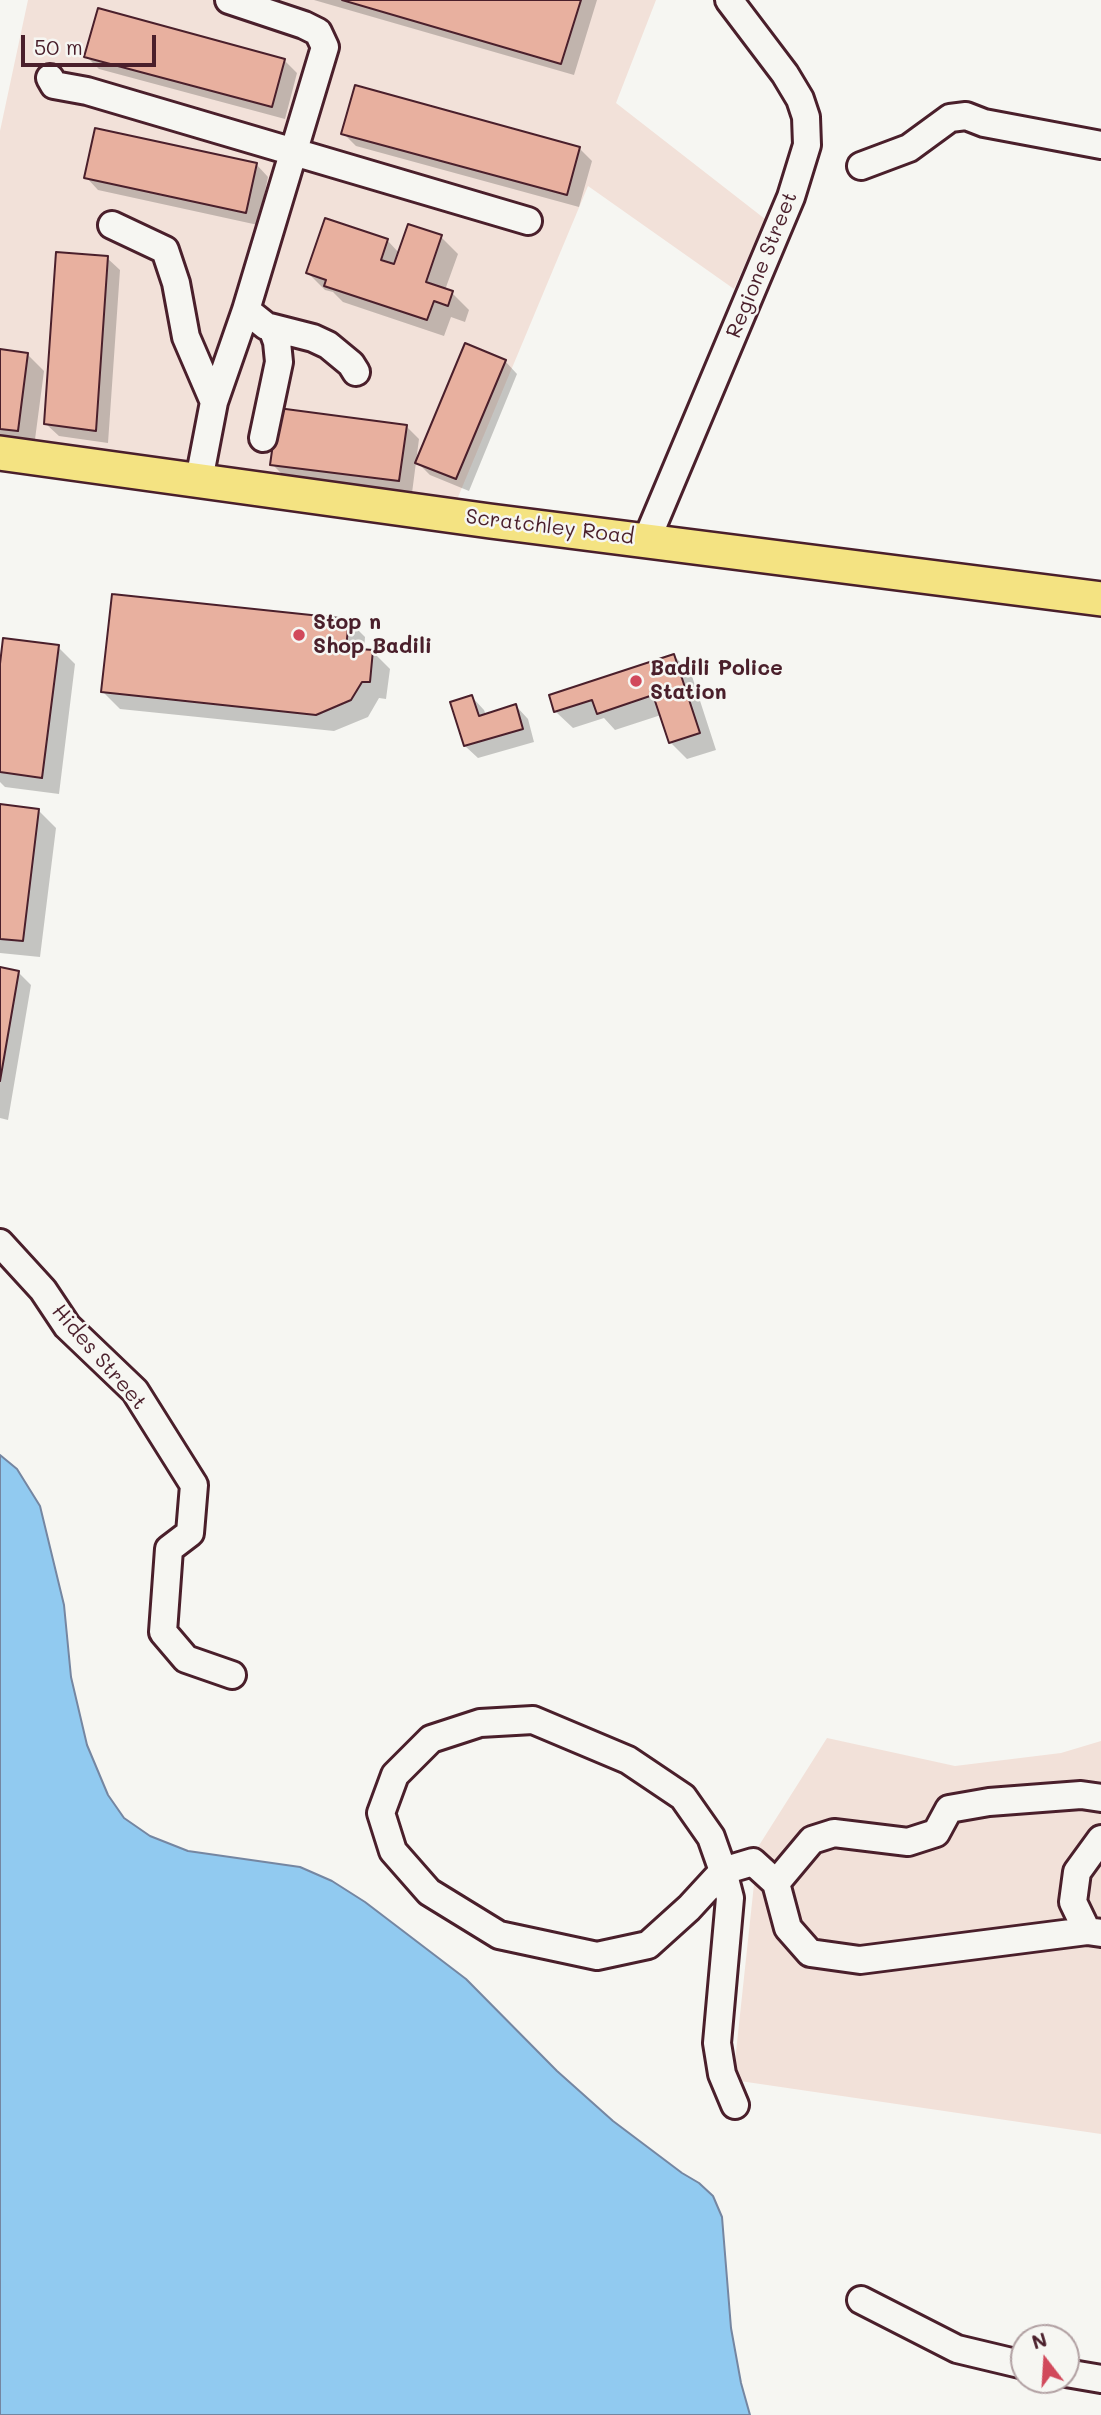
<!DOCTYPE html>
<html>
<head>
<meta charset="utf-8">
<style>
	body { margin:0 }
	#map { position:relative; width:1101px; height:2415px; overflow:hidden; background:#f6f6f2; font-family:Mali,sans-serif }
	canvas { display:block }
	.north { position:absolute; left:1010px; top:2324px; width:70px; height:70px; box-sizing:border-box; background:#f6f6f2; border:2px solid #b1a0a2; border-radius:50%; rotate:343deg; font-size:19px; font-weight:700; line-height:28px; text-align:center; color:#4a1f2b }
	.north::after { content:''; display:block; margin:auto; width:24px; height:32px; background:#d1495b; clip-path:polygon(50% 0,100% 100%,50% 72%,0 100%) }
	.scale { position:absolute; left:21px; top:35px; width:135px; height:32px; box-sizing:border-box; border:4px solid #4a1f2b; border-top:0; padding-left:9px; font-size:21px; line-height:24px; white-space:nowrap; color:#4a1f2b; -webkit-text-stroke:5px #f6f6f2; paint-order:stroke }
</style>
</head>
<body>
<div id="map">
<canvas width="1101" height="2415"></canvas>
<div class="north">N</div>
<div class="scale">50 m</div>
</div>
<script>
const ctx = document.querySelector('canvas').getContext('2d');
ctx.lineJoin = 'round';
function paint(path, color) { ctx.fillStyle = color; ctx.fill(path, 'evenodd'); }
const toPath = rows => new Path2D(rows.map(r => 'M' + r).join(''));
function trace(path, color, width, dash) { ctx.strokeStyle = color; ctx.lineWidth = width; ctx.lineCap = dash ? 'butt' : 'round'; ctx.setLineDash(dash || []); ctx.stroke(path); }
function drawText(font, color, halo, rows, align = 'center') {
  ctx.font = font + ' Mali,sans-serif'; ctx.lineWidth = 5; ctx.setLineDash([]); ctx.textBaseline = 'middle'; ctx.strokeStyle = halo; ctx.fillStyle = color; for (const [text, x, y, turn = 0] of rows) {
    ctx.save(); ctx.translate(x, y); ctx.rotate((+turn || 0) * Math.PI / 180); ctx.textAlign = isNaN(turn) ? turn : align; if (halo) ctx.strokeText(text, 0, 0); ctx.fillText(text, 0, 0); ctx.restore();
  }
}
paint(toPath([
	[28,0,656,0,616,103,765,219,734,289,588,186,456,502,0,438,0,131],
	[827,1738,955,1766,1061,1753,1101,1741,1101,2134,733,2080,758,1847]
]), '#f2e1d9');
const water = toPath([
	[0,1455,17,1469,40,1506,64,1605,71,1677,87,1745,108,1795,124,1818,150,1836,188,1851,300,1867,332,1881,365,1902,466,1979,557,2071,613,2121,682,2173,699,2183,713,2196,722,2217,731,2328,741,2383,750,2415,0,2415,0,1455]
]);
paint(water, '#91caf0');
trace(water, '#7586a1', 2);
paint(toPath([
	[314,0,597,0,574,75],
	[86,56,284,60,297,73,285,119,99,69],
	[343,133,579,148,592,161,579,207,356,146],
	[256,164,268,177,258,225,98,190,86,177],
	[441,237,458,254,445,290,452,293,469,310,465,322,451,317,444,336,343,302,333,292,325,290,308,273,387,240,400,254],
	[107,258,120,270,108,443,59,436,46,424],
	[0,351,27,354,44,371,34,447,0,443],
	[505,361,517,374,469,491,430,475,417,462],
	[406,426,419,439,412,493,285,477,272,464],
	[348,620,365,637,364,651,373,652,390,669,386,699,379,698,368,717,334,731,120,709,103,692],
	[58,647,75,664,59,794,5,787,0,782,0,678],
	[674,656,691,673,716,750,687,759,670,742,661,715,615,730,604,718,573,728,556,712,551,696],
	[472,697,484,710,486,715,516,706,528,719,534,742,478,758,465,746],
	[0,806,39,811,56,828,40,957,0,953],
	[0,969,18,972,31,985,8,1120,0,1118]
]), '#0003');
const building = toPath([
	[342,0,581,0,561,64,342,0],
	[98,8,285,59,272,107,84,57,98,8],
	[355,85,580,147,567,195,341,134,355,85],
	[95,128,257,163,246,213,84,178,95,128],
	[325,218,388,239,381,260,394,264,408,224,442,235,426,282,453,291,448,306,434,301,427,320,324,286,326,280,306,273,325,218],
	[56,252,108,256,96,431,44,424,56,252],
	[465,343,506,360,456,479,415,463,465,343],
	[0,349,28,353,18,431,0,429,0,349],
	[278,408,407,425,399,481,270,465,278,408],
	[112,594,349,619,346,648,373,650,370,682,362,682,351,700,316,715,101,692,112,594],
	[3,638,59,645,42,778,0,772,0,664,3,638],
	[674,654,700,733,669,743,653,695,597,714,592,700,554,712,549,695,674,654],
	[472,695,479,716,516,704,523,729,464,746,450,702,472,695],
	[0,804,39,809,23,941,0,939,0,804],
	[0,967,19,971,0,1081,0,967]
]);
paint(building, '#e8b09f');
trace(building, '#4a1f2b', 2);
const minor = toPath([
	[50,78,54,85,87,91,528,221],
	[861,166,909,148,950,118,966,116,984,123,1101,145],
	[112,225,165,250,176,283,186,337,214,402],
	[246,310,266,326,313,338,328,345,351,364,356,372],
	[263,438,279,362,277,342,272,328],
	[199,480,214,402,246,310,325,47,318,32,304,25,229,0],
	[647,539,791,197,807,145,806,117,800,99,785,74,729,0],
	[0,1243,43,1290,67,1326,135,1391,194,1485,190,1533,169,1549,163,1632,186,1659,232,1675],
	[776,1883,812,1840,834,1833,908,1842,936,1833,949,1809,989,1802,1081,1795,1101,1798],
	[1087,1931,1073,1902,1077,1872,1101,1839],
	[735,2105,722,2074,717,2043,730,1898,723,1871,711,1837,683,1797,628,1760,533,1720,480,1723,431,1739,395,1775,381,1813,393,1851,429,1892,499,1935,597,1956,648,1945,689,1908,723,1871,753,1862,776,1883,788,1928,810,1953,860,1960,1087,1931,1101,1933],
	[861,2300,957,2349,1024,2365],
	[1066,2373,1101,2379]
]);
const major = toPath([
	[0,453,490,521,1101,599]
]);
trace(minor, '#4a1f2b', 32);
trace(major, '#4a1f2b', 38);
trace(minor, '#f6f6f2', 26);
trace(major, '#f4e382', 33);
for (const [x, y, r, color] of [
	[299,635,7,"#d1495b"],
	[636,681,7,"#d1495b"]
]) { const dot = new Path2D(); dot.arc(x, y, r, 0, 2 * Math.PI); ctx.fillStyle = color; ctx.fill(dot); trace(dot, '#f6f6f2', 2.5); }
drawText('21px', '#4a1f2b', '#f6f6f2', [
	["Regione Street",762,265,-68],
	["Scratchley Road",550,527,7],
	["Hides Street",99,1357,49]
]);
drawText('bold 21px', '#4a1f2b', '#f6f6f2', [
	["Stop n",313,623],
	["Shop Badili",313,647],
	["Badili Police",650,669],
	["Station",650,693]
], 'left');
</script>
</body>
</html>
